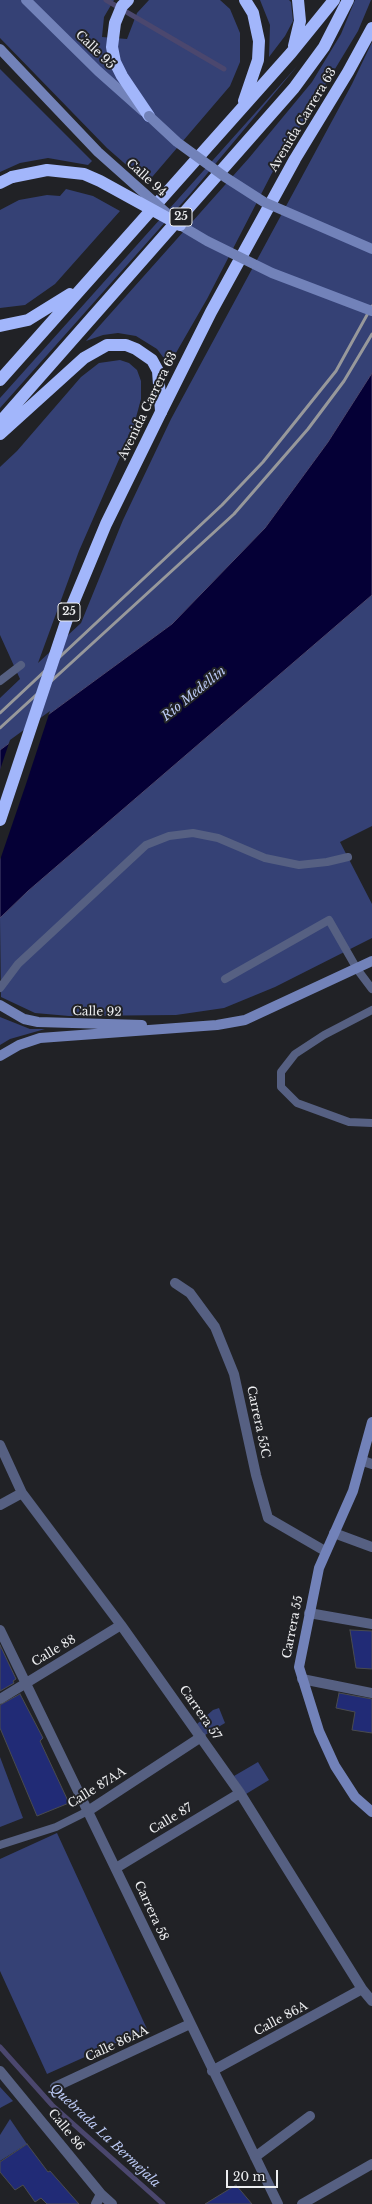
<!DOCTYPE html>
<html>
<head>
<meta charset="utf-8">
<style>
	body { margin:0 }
	#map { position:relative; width:372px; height:2204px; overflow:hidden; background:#212226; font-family:"Libre Baskerville",serif }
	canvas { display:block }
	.scale { position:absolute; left:226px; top:2170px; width:52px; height:18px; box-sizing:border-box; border:2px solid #edeef0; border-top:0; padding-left:5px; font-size:12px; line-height:14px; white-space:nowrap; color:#edeef0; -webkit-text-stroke:3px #212226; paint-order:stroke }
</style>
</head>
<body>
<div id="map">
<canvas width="372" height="2204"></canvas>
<div class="scale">20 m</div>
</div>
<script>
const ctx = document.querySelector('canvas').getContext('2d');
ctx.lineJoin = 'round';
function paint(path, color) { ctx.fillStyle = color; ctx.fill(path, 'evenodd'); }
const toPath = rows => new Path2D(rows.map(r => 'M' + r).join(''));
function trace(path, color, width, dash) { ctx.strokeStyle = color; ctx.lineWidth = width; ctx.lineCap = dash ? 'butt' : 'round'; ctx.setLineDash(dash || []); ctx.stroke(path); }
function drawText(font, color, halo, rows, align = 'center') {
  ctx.font = font + ' "Libre Baskerville",serif'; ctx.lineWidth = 4; ctx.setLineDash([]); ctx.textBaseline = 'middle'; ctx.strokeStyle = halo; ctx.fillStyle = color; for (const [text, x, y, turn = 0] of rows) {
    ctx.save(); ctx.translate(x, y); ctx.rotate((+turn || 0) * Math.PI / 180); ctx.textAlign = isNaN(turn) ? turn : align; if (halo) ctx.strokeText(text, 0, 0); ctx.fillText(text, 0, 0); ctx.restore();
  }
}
paint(toPath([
	[0,0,114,0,104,17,102,37,127,39,137,13,149,0,220,0,230,9,240,33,240,62,230,86,147,183,107,148,0,38],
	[260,0,289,0,291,2,293,21,285,36,269,57,270,25],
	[355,0,371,0,358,31,272,173,207,299,169,365,157,349,136,336,118,333,103,335,86,341,249,158,312,82,341,34],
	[372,42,372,373,328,442,265,528,172,624,0,750,0,698,20,679,0,635,0,467,17,451,81,377,99,363,120,360,129,363,137,370,141,381,141,399,134,425,79,551,38,663,81,623,123,520,171,419,352,84],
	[298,65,191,193,0,408,0,398],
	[0,69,92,161,88,165,48,158,20,163,0,172],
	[66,189,93,196,120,211,55,284,25,305,0,308,0,210,19,200,47,195,60,196],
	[372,595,372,826,340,842,372,904,372,938,275,987,224,1008,176,1015,69,1016,35,1013,1,997,0,918,28,891],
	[0,1017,30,1029,45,1029,10,1039,0,1045],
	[219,1708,225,1723,205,1735,197,1724,213,1710],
	[0,1757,23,1818,0,1827],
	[258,1762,269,1780,246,1794,234,1776],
	[57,1833,147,2029,47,2074,0,1971,0,1859],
	[0,2087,13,2101,0,2108],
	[10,2119,27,2144,0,2161,0,2135]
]), '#354175');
const water = toPath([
	[372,373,372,595,28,891,0,918,0,750,172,624,265,528,328,442,372,373]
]);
paint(water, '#050036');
trace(water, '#4b476e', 1);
paint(toPath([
	[50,711,26,784,0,860,0,770,10,740]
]), '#212226');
trace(toPath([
	[106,0,224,69],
	[0,2047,52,2105,163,2204]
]), '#4b476e', 5);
const building = toPath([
	[350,1630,372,1631,372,1669,356,1668,350,1630],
	[0,1645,16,1679,13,1681,14,1683,0,1691,0,1645],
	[339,1693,372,1699,372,1733,352,1730,355,1712,336,1708,339,1693],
	[20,1694,43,1738,40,1741,69,1803,37,1816,0,1728,0,1705,20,1694],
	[27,2144,48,2172,50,2171,79,2204,47,2204,41,2198,35,2202,23,2185,15,2190,0,2172,0,2162,27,2144],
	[236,2185,252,2204,205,2204,236,2185]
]);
paint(building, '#212b76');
trace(building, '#4a4c4f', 1);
trace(toPath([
	[0,681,21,665],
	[225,979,329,920,357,969,372,989],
	[0,988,18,964,146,845,169,836,193,833,218,838,265,858,299,865,327,862,348,857],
	[372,1010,324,1035,295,1054,281,1072,281,1087,297,1103,349,1122,372,1123],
	[0,1845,56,1827,88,1811]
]), '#566082', 8);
trace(toPath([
	[175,1283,190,1293,215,1327,234,1374,256,1475,268,1518,325,1551],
	[0,1445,22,1493,121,1625,240,1793,362,1989,372,2001],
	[363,1461,372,1464],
	[0,1505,22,1493],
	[334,1533,372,1547],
	[309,1613,372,1624],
	[0,1630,278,2204],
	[302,1679,372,1693],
	[0,1699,121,1625],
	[88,1811,201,1737],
	[116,1868,240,1793],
	[0,2071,101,2194,112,2204],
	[212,2071,362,1989],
	[55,2087,190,2024],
	[255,2157,310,2116],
	[96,2204,101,2194],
	[302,2204,372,2164]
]), '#566082', 10);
trace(toPath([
	[26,0,98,71,143,111],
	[0,1005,24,1019,38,1022,142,1025],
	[0,1056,19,1045,40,1038,217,1025,245,1020,372,961],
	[372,1422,353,1491,319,1568,299,1667,319,1731,335,1766,355,1797,372,1812]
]), '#7282b9', 10);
trace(toPath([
	[128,0,122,6,115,23,112,47,115,62,122,76,149,116],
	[294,46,300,21,298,0],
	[244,101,258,60,259,41,253,13,245,0],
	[0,183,12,177],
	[0,326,28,320,70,294],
	[0,380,291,53,334,0],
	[161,412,211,312,295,159,348,72,372,28],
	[0,422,294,88,324,47,348,0],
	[0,434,84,358,107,345,126,345,136,349,152,360,158,371,161,411]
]), '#a2b6fb', 12);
trace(toPath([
	[0,713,222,505,263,462,336,371,372,306],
	[0,728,234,514,308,429,344,381,372,334]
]), '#97989b', 3);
trace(toPath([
	[0,49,98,152,180,225,207,241,272,273,372,311],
	[149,116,177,142,225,177,264,202,372,249]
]), '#7282b9', 10);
trace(toPath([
	[12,177,47,170,84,174,100,181,180,225],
	[0,820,69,613,106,524,161,412]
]), '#a2b6fb', 12);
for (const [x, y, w] of [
	[181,217,22],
	[69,612,22]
]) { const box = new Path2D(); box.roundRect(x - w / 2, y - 9, w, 18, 3); ctx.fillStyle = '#212226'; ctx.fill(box); trace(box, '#edeef0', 1); }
drawText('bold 11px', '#edeef0', null, [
	["25",181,217],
	["25",69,612]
]);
drawText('12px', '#edeef0', '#212226', [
	["Calle 95",95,50,44],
	["Avenida Carrera 63",303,120,-59],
	["Calle 94",146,178,42],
	["Avenida Carrera 63",148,406,-64],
	["Calle 92",97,1012,1],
	["Carrera 55C",258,1422,78],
	["Carrera 55",293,1627,-79],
	["Calle 88",54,1651,-31],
	["Carrera 57",200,1713,55],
	["Calle 87AA",97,1788,-32],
	["Calle 87",171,1819,-31],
	["Carrera 58",151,1911,65],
	["Calle 86A",281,2019,-28],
	["Calle 86AA",117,2044,-25],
	["Calle 86",66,2130,51]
]);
drawText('italic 13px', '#bbc9f4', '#212226', [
	["Río Medellín",194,694,-39],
	["Quebrada La Bermejala",105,2136,43]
]);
</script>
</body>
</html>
